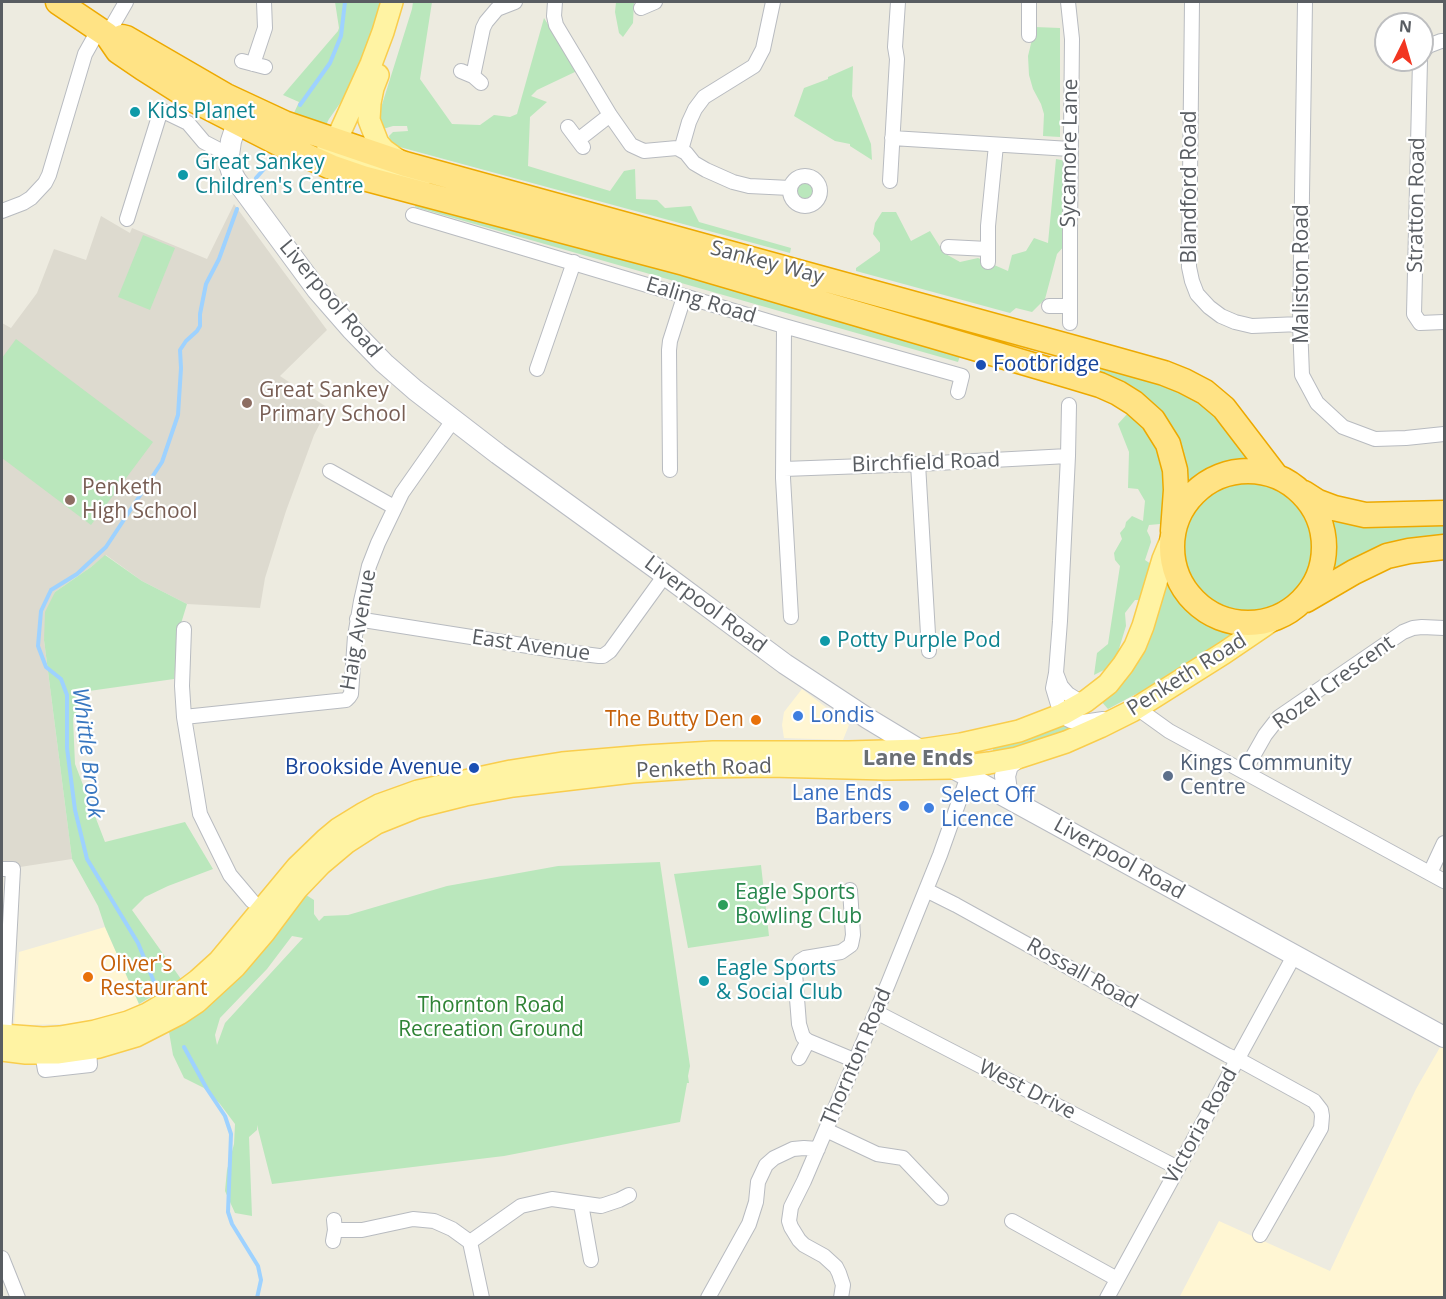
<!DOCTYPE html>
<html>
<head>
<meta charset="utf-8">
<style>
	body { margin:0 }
	#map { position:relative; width:1446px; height:1299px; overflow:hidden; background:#edebe0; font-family:"Open Sans",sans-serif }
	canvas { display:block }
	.frame { position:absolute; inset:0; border:3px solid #595d62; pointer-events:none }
	.north { position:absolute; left:1374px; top:12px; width:60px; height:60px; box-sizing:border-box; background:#fff; border:2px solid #bdbec0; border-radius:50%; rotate:5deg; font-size:16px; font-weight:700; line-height:24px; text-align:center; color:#595d62 }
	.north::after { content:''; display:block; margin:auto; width:21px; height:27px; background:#f23621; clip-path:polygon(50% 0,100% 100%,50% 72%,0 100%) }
</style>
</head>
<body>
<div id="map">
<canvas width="1446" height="1299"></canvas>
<div class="frame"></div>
<div class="north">N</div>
</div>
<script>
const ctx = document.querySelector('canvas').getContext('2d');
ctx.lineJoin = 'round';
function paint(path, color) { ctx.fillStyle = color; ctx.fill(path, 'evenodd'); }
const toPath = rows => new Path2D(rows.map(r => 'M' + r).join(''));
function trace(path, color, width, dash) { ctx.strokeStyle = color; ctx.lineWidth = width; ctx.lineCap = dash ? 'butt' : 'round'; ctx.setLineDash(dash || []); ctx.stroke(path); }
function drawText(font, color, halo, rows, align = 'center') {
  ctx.font = font + ' "Open Sans",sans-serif'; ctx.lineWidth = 4.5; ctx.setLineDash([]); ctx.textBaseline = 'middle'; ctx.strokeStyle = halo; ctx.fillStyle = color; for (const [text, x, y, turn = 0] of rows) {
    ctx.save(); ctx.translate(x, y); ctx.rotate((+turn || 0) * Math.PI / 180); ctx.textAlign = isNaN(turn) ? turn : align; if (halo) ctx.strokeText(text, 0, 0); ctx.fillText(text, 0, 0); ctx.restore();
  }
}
paint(toPath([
	[802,689,849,725,843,740,784,738,782,725,784,712],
	[105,927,139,1004,125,1011,108,1016,74,1024,14,1025,19,952],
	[1443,1042,1444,1297,1179,1298,1219,1221,1330,1271,1416,1089]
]), '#fff6d3');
paint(toPath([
	[234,204,283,271,327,330,280,376,328,408,314,435,286,511,265,578,260,608,187,604,142,581,106,555,91,567,55,592,44,640,72,859,20,867,2,866,2,323,11,328,37,293,54,249,86,260,101,216,130,233,132,228,207,259]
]), '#dddacf');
paint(toPath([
	[335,2,383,2,372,58,329,119,325,127,294,113,299,102,283,95,338,31,339,28],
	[413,2,432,2,420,79,452,124,480,125,494,115,510,117,517,114,544,18,577,71,537,90,531,96,547,102,530,117,528,166,610,191,624,171,635,169,636,199,657,200,665,208,691,206,699,222,791,248,790,253,396,146,390,140,389,136,393,132,408,131,407,126,393,126,383,129,379,120,380,111,412,9],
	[616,2,634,2,633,23,623,37,619,33,615,12],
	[1035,27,1060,28,1060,137,1043,136,1044,114,1041,104,1033,89,1029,75,1028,56],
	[853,66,852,96,871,144,872,160,850,146,850,144,835,141,794,116,804,88,828,79,828,77],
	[1056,159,1066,161,1065,245,1057,254,1045,299,1032,312,1016,308,1010,313,856,271,856,268,880,251,880,243,873,234,875,223,882,212,896,212,911,241,930,231,944,253,960,262,978,258,1008,271,1012,255,1026,251,1034,238,1048,243],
	'795 190a10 10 0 1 1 20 0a10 10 0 1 1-20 0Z',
	[418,196,961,353,958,362,415,207],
	[143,235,175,248,150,310,118,297],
	[16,339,153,442,91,525,2,458,2,358],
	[1091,360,1203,399,1253,464,1230,465,1217,468,1206,473,1187,486,1180,463,1099,377,1088,367],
	[1128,413,1138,420,1165,456,1165,521,1160,524,1149,525,1147,531,1150,537,1151,542,1145,560,1154,566,1144,600,1135,600,1125,613,1126,626,1118,652,1108,668,1094,675,1097,653,1108,644,1120,566,1115,560,1114,553,1122,539,1120,533,1125,527,1126,522,1132,516,1143,521,1145,501,1138,489,1128,488,1129,452,1118,424],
	'1180 547a67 67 0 1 1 134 0a67 67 0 1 1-134 0Z',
	[1327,518,1444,519,1444,540,1328,576,1332,545,1330,530],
	[105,555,142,581,187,604,179,630,174,679,89,691,73,718,75,764,105,842,185,822,213,869,168,886,145,897,132,910,181,979,139,1004,105,927,98,906,72,859,44,640,45,612,55,592,91,567],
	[1167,579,1169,579,1182,601,1194,611,1210,621,1241,630,1157,686,1136,694,1108,709,1101,701],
	[1062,723,1072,725,1073,730,993,755,993,746],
	[660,862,690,1066,688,1076,689,1083,687,1083,680,1122,504,1156,272,1184,257,1125,257,1130,249,1137,252,1216,235,1213,225,1191,227,1170,234,1144,235,1124,220,1104,204,1088,184,1078,173,1055,169,1032,209,999,303,893,314,900,314,914,319,921,324,916,348,915,447,886,558,866],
	[292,936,303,938,225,1023,217,1045,215,1035,220,1018,267,969],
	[761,865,769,936,688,948,674,874]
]), '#bae7bc');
trace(toPath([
	[300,105,330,63,341,36,345,2],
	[256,178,272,160],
	[159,994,138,943,87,859,75,810,67,748,67,695,61,679,46,667,38,646,41,611,51,590,77,574,106,547,162,462,178,415,181,368,180,350,186,341,197,331,200,326,200,314,206,284,219,259,237,209],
	[184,1047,207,1089,225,1116,231,1134,228,1212,232,1224,258,1266,261,1280,257,1298]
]), '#9ed2ff', 4);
const street = toPath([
	[555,2,554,16,556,25,610,115,631,145,644,151,677,148,686,153,694,163,706,170,733,182,749,186,790,188],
	[1068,2,1072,39,1070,232,1070,323],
	[1192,2,1189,267,1192,281,1197,294,1209,307,1221,316,1235,322,1252,326,1300,324],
	[1305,2,1300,324,1302,375,1317,403,1343,427,1375,439,1406,438,1444,434],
	[641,8,655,2],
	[107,35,126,2],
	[1029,35,1029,2],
	[1422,53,1428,46,1441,41,1444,41],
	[1420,60,1414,314,1420,323,1444,322],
	[242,61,265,67],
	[253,64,265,28,264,2],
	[461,71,473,76,481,83],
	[473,76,483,28,486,22,497,9,515,2],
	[568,127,583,147],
	[892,138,1070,149],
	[578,140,610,115],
	[681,150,689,122,695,109,704,97,754,66,763,49,773,2],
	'790 191a15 15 0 1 1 30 0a15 15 0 1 1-30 0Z',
	[890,181,897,59,895,47,898,2],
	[2,211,23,203,31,198,45,183,49,175,85,54,99,29],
	[413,215,784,326,962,376,958,392],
	[127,219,161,110,188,123,204,142,229,155],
	[948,247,988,249],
	[988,262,988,226,996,145],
	[1049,306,1069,306],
	[784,326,783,478,791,617],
	[537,369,574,262],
	[1069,405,1068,456,1060,621,1056,673,1053,688,1059,708,1063,714,1067,719,1071,721,1083,722,1103,719],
	[918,464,929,651],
	[784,469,918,464,1068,456],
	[670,470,669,350,670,341,684,297],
	[330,471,394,507],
	[357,619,560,651,599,656,603,656,610,651,665,575],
	[184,629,182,686,184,717,200,814,230,875,252,901],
	[1056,673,1061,686,1068,694,1076,699,1086,701],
	[1137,708,1169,731,1444,881],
	[184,717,346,700,349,697,351,694,355,636,361,601,369,566,378,543,402,493,454,419],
	[1244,772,1265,735,1279,717,1403,632,1413,628,1422,627,1444,628],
	[2,869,13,869,4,1036],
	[1430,873,1444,843],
	[926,890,956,905,1227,1055,1243,1062,1314,1101,1321,1110,1322,1116,1321,1128,1260,1235],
	[876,1012,1178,1168],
	[808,1041,803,1037,799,1024,795,973,797,966,800,961,805,958,841,952,851,945,853,935,850,890],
	[42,1053,45,1070,90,1065,89,1049],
	[799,1058,808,1041,856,1061],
	[826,1130,877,1154,903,1158,941,1198],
	[581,1204,591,1260],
	[1012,1221,1117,1279],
	[335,1230,362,1230,413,1219,434,1221,452,1229,470,1242,482,1298],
	[333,1241,335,1230,334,1220],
	[470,1242,521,1206,552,1199,601,1206,619,1200,629,1195],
	[2,1258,18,1298],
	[708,1298,749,1224,756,1202,758,1182,766,1165,774,1158,793,1149,804,1148,818,1149],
	[841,1298,843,1285,839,1273,836,1267,824,1256,804,1245,799,1240,791,1227,789,1221,791,1207,804,1181,888,984,940,855,968,776],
	[1107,1298,1295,954]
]);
const secondary = toPath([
	[237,123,231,141,229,155,229,164,232,173,236,180,317,290,351,329,384,363,415,390,498,454,665,575,785,664,867,718,920,750,1444,1037],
	[1012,799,1007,791,1005,776,1008,765,1017,758]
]);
const primary = toPath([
	[378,75,373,88,370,103,369,120,378,143,384,150,398,160],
	[336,141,337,150,341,155,347,160,419,182],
	[327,151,333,147,336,141,371,64,383,32,392,2],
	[2,1035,43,1038,60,1037,95,1031,128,1022,147,1014,174,998,198,980,219,961,297,867,326,839,338,829,364,813,379,805,418,791,511,771,562,763,645,756,713,752,849,752,920,750,961,744,1019,731,1063,714,1086,701,1108,684,1123,665,1135,646,1143,626,1163,559,1173,535],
	[2,1050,26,1053,57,1053,99,1047,136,1036,179,1014,197,1002,235,967,264,933,297,889,321,864,346,843,377,823,417,807,465,795,513,786,632,772,704,767,770,766,886,769,953,768,989,763,1017,758,1066,742,1100,727,1132,711,1224,653,1277,617]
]);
const highway = toPath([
	[58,2,107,35,118,51,143,68,192,99,284,146,331,167,363,178,684,263,1070,376,1100,385,1118,393,1134,403,1153,420,1168,444,1175,470,1176,490,1173,531],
	[122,37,126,38,226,96,284,123,405,164,1082,350,1164,373,1184,381,1205,392,1224,408,1276,476],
	'1172 547a76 76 0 1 1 152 0a76 76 0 1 1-152 0Z',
	[1304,493,1318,502,1334,508,1365,515,1444,513],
	[1306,600,1354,572,1387,556,1409,551,1444,547]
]);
trace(street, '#b8bbc0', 16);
trace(secondary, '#b9bcc3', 22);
trace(primary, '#f9cd4d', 24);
trace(highway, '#eda900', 27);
trace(street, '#fff', 14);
trace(secondary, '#fff', 20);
trace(primary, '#fff3a3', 21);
trace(highway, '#ffe385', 24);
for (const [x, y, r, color] of [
	[135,112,6,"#0f9aa8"],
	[183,175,6,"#0f9aa8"],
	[981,365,6,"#1a4fb4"],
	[247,403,6,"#8d6e63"],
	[70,500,6,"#8d6e63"],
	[825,641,6,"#0f9aa8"],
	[798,716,6,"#3f7fe0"],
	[756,720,6,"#e8710a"],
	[474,768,6,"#1a4fb4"],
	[1168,776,6,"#5c6f8a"],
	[904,806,6,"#3f7fe0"],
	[929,808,6,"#3f7fe0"],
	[723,905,6,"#2e9e5b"],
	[88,977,6,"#e8710a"],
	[704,981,6,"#0f9aa8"]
]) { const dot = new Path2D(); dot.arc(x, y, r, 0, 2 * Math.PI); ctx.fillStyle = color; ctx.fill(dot); trace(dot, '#fff', 2); }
drawText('21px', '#0d838f', '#fff', [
	["Kids Planet",147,112],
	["Great Sankey",195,163],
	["Children's Centre",195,187],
	["Potty Purple Pod",837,641],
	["Eagle Sports",716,969],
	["& Social Club",716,993]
], 'left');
drawText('21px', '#595d62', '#fff', [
	["Sycamore Lane",1070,153,-89],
	["Blandford Road",1190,187,-90],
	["Stratton Road",1417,205,-89],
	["Sankey Way",767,263,15],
	["Maliston Road",1302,274,-90],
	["Liverpool Road",330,299,50],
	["Ealing Road",701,301,17],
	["Birchfield Road",926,463,-2],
	["Liverpool Road",705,605,37],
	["Haig Avenue",359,630,-80],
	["East Avenue",531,646,8],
	["Penketh Road",1187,675,-32],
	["Rozel Crescent",1334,683,-36],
	["Penketh Road",704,769,-2],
	["Liverpool Road",1119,859,29],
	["Rossall Road",1082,974,29],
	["Thornton Road",857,1057,-67],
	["West Drive",1027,1090,27],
	["Victoria Road",1201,1126,-61]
]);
drawText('21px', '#164399', '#fff', [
	["Footbridge",993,365],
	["Brookside Avenue",462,768,"right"]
], 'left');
drawText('21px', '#785e54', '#fff', [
	["Great Sankey",259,391],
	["Primary School",259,415],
	["Penketh",82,488],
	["High School",82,512]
], 'left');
drawText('21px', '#366cbe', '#fff', [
	["Londis",810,716],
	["Lane Ends",892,794,"right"],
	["Barbers",892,818,"right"],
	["Select Off",941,796],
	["Licence",941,820]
], 'left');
drawText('21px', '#c56008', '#fff', [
	["The Butty Den",744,720],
	["Oliver's",100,965,"left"],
	["Restaurant",100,989,"left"]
], 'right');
drawText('21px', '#4e5e75', '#fff', [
	["Kings Community",1180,764],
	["Centre",1180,788]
], 'left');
drawText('21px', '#27864d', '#fff', [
	["Eagle Sports",735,893],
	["Bowling Club",735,917]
], 'left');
drawText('21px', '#2f8335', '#fff', [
	["Thornton Road",491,1006],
	["Recreation Ground",491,1030]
]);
drawText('italic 22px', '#3877c0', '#fff', [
	["Whittle Brook",87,753,83]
]);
drawText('bold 22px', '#6a6f74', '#fff', [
	["Lane Ends",918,759]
]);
</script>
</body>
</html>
